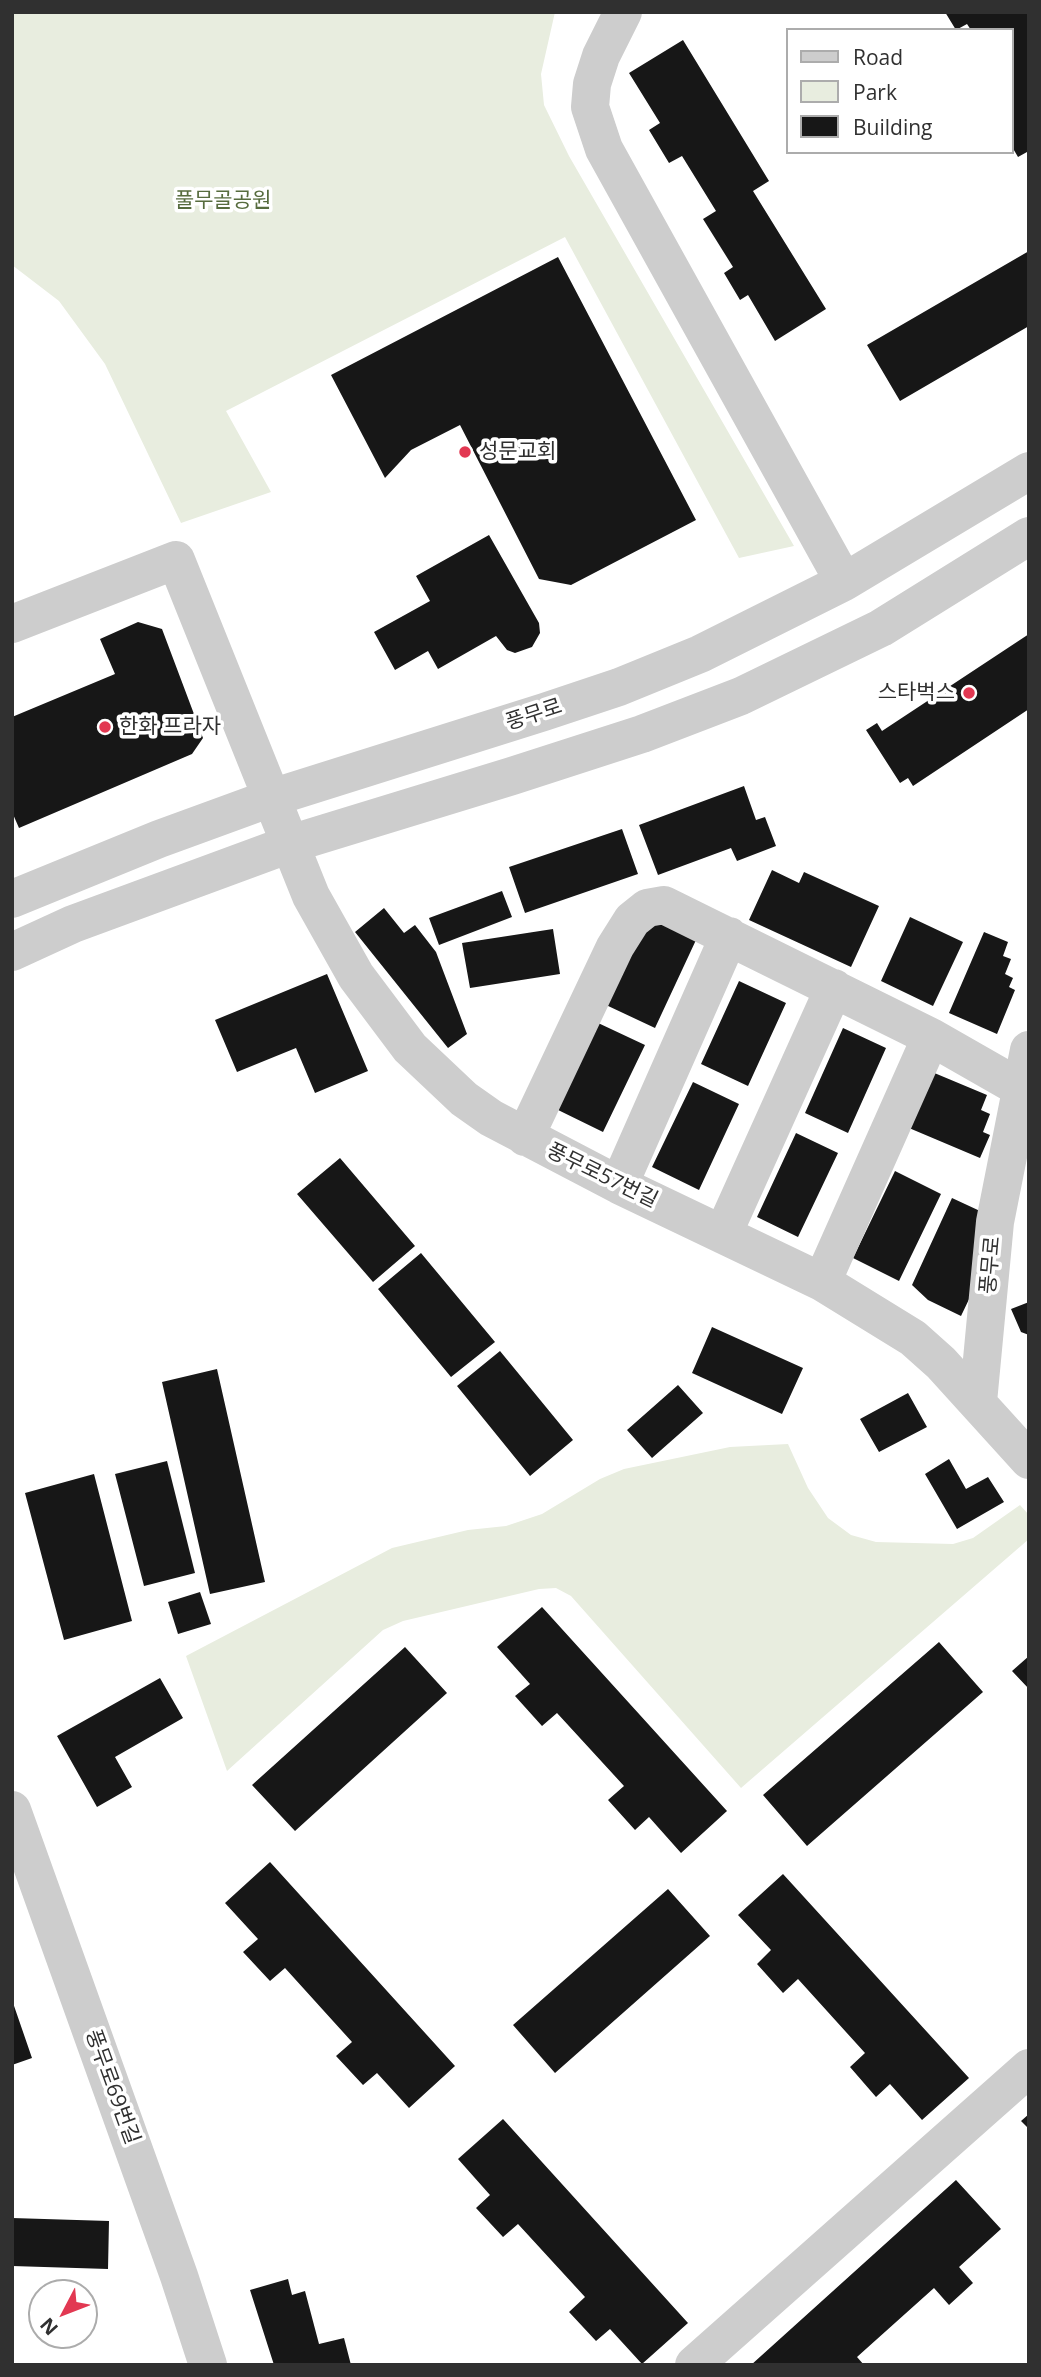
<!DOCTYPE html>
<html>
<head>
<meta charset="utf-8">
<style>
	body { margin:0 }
	#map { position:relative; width:1041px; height:2377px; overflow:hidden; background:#fff; font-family:"Open Sans",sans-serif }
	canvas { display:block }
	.frame { position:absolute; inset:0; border:14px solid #303030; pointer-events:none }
	.legend { position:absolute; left:786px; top:28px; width:228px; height:126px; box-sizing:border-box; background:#fff; border:2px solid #acacac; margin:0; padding:9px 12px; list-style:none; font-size:21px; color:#303030 }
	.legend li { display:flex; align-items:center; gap:14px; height:35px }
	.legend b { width:35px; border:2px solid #acacac }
	.north { position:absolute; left:28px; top:2279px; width:70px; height:70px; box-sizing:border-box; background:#fff; border:2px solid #acacac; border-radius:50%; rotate:228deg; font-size:19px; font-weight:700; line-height:28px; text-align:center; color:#303030 }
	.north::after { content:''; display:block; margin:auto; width:24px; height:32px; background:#e23852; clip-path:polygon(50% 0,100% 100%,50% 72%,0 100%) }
</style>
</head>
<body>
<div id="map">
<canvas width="1041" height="2377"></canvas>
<div class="frame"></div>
<ul class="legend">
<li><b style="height:9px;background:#cdcdcd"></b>Road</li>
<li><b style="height:19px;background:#e8eddf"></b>Park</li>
<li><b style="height:19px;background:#171717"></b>Building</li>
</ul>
<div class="north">N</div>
</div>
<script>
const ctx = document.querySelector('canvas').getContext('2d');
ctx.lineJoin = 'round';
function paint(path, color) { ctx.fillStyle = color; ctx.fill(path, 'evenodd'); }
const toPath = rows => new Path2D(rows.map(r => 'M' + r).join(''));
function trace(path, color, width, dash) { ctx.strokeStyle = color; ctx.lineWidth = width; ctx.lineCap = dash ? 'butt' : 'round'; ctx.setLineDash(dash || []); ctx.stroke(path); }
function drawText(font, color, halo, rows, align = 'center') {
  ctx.font = font + ' "Open Sans","Noto Sans KR",sans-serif'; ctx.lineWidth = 7; ctx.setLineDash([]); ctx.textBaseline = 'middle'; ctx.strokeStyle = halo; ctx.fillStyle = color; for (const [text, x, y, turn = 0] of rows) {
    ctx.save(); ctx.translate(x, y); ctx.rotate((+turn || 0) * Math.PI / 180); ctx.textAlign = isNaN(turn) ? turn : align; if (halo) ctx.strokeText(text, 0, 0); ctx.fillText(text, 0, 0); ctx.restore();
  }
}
paint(toPath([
	[12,12,555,12,541,74,544,105,569,156,794,546,739,558,565,237,226,411,271,492,181,523,105,364,59,301,12,265],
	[788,1444,808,1488,828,1518,851,1535,876,1542,953,1544,973,1538,1020,1505,1029,1515,1029,1539,741,1788,571,1596,556,1588,539,1589,403,1621,383,1630,227,1771,186,1656,392,1548,468,1530,506,1526,542,1514,600,1479,624,1469,730,1447]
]), '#e8eddf');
paint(toPath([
	[945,12,1029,12,1029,155,1027,152,1018,157,1011,145,1011,30,971,30,967,24,956,30],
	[683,40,769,181,753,191,826,309,775,341,748,295,740,300,724,273,733,267,703,219,716,211,682,156,669,163,649,130,660,123,629,73],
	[1029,251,1029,326,900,401,867,345],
	[558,257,696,520,571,585,539,579,460,425,411,450,385,478,331,375],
	[489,535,539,623,540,633,532,647,515,653,507,650,496,636,438,669,428,651,395,670,374,632,430,601,416,576],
	[138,622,162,629,203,738,192,754,19,828,12,812,12,717,115,674,100,639],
	[1029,634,1029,709,913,786,908,778,900,783,866,730,877,723,882,731],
	[744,786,756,820,765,817,776,846,737,861,731,848,658,875,639,825],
	[622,829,638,874,525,913,509,867],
	[772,870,799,883,804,872,879,906,851,967,749,920],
	[502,891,512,917,439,945,429,918],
	[384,908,404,933,415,925,436,952,467,1034,448,1048,355,932],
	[647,917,696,940,655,1028,606,1005],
	[910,917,963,942,933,1006,881,981],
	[553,929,560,974,470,988,462,943],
	[984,932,1008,942,1003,956,1011,959,1005,974,1013,978,1009,987,1015,990,997,1034,949,1013],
	[327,974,368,1071,315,1093,296,1048,237,1072,215,1020],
	[739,981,786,1003,748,1086,701,1064],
	[596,1022,645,1045,603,1132,554,1108],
	[843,1028,886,1048,848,1133,805,1113],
	[932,1072,987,1095,981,1110,990,1114,983,1132,990,1135,980,1158,909,1128],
	[693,1082,739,1104,699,1190,652,1167],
	[796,1133,838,1153,798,1237,757,1217],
	[340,1158,415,1246,373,1282,297,1194],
	[895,1171,941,1194,899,1281,853,1258],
	[952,1198,980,1211,972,1293,961,1316,928,1300,912,1285],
	[421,1253,495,1342,451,1377,378,1289],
	[1029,1302,1029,1335,1021,1332,1011,1309],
	[712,1327,803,1368,782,1414,692,1373],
	[500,1351,573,1440,530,1476,457,1386],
	[217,1369,265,1582,210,1594,162,1382],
	[678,1385,703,1413,652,1458,627,1430],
	[908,1393,927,1427,879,1452,860,1419],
	[949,1459,966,1489,988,1477,1004,1502,957,1529,925,1474],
	[167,1461,195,1573,144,1586,115,1474],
	[94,1474,132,1621,64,1640,25,1493],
	[200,1592,211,1624,178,1634,168,1602],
	[542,1607,727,1811,681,1853,649,1817,635,1830,608,1800,624,1786,557,1713,542,1726,515,1696,530,1684,497,1647],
	[939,1642,983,1692,807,1846,763,1795],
	[405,1647,447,1693,295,1831,252,1785],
	[1029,1656,1029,1689,1012,1671],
	[160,1678,183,1718,115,1757,132,1787,97,1807,57,1736],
	[270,1862,455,2066,409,2108,377,2073,363,2085,336,2056,352,2042,285,1968,270,1981,243,1952,258,1939,225,1903],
	[783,1874,969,2078,922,2120,890,2084,876,2097,850,2067,865,2053,798,1979,783,1993,757,1964,771,1950,738,1915],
	[668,1889,710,1936,555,2073,513,2025],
	[12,2000,32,2058,12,2065],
	[1029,2114,1029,2129,1021,2121],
	[503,2119,688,2323,642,2364,610,2329,596,2341,569,2312,585,2297,518,2224,503,2237,476,2208,490,2195,458,2159],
	[956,2180,1001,2229,959,2267,973,2283,949,2305,934,2288,857,2357,864,2365,751,2365],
	[12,2218,109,2221,108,2269,12,2266],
	[288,2279,292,2295,305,2291,319,2344,344,2338,351,2365,274,2365,250,2290]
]), '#171717');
trace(toPath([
	[623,12,601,56,592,84,590,107,604,149,844,582],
	[12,624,176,560,311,896,356,976,410,1048,464,1099,491,1118,619,1185,822,1282,913,1338,941,1363,1029,1460],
	[12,899,159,839,274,797,544,712,619,687,700,654,844,582,1029,471],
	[12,952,73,924,290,844,512,776,642,734,741,696,881,628,1029,536],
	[525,1137,615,947,632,920,647,908,664,905,931,1037,1022,1089],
	[619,1185,729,936],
	[723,1234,834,988],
	[822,1282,931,1037],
	[978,1402,995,1222,1029,1050],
	[12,1810,179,2276,208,2365],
	[694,2365,1029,2068]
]), '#cdcdcd', 38);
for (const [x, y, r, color] of [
	[465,452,7,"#e23852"],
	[969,693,7,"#e23852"],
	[105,727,7,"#e23852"]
]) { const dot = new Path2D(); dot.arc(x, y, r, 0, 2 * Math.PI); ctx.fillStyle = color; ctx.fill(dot); trace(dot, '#fff', 2.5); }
drawText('21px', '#576c3e', '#fff', [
	["풀무골공원",223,201]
]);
drawText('21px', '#303030', '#fff', [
	["성문교회",479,452],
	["스타벅스",955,693,"right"],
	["한화 프라자",119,727]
], 'left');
drawText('21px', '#303030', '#fff', [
	["풍무로",534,715,-18],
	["풍무로57번길",602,1176,26],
	["풍무로",991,1265,-85],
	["풍무로69번길",112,2087,70]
]);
</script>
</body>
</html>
